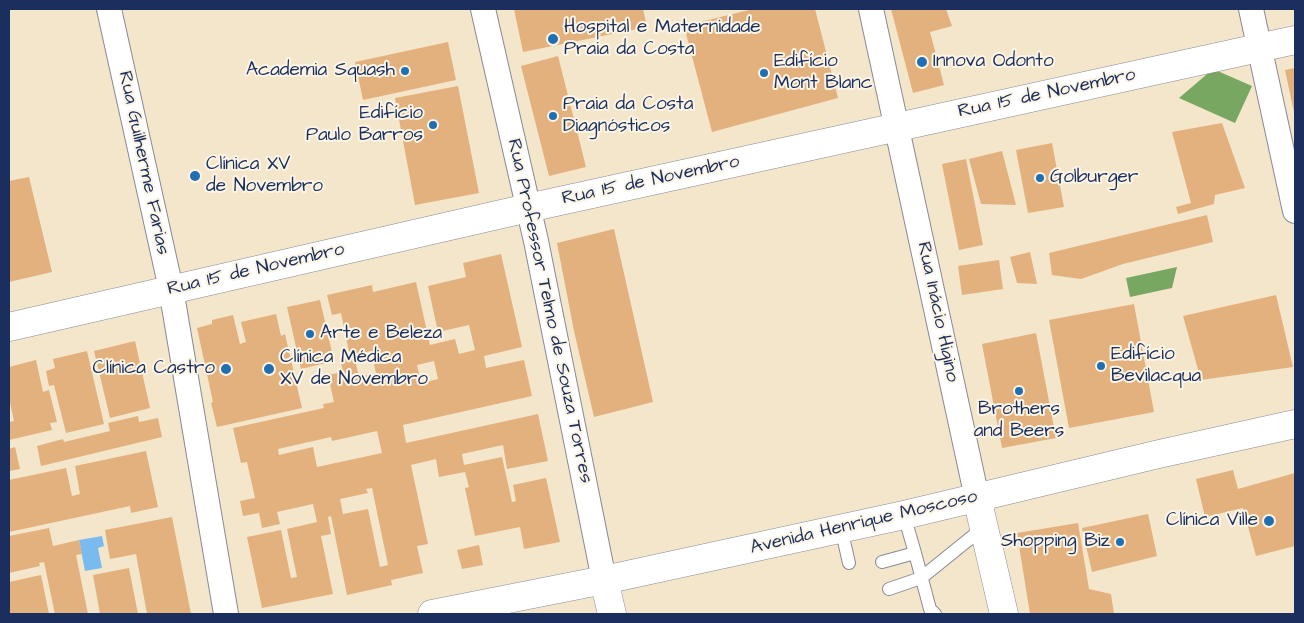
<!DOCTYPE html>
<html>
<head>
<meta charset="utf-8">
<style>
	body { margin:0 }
	#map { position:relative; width:1304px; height:623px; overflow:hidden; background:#f4e6cb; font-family:"Architects Daughter",sans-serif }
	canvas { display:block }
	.frame { position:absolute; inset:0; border:10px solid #1b2f5e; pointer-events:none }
</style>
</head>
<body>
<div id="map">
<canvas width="1304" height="623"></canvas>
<div class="frame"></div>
</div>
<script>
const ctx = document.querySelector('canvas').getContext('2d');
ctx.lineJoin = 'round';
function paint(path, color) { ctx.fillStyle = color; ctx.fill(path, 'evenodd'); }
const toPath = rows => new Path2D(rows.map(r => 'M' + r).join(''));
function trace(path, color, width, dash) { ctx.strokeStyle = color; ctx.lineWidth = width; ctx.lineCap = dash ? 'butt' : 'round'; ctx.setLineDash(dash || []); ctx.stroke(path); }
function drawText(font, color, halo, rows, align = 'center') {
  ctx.font = font + ' "Architects Daughter",sans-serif'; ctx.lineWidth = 4; ctx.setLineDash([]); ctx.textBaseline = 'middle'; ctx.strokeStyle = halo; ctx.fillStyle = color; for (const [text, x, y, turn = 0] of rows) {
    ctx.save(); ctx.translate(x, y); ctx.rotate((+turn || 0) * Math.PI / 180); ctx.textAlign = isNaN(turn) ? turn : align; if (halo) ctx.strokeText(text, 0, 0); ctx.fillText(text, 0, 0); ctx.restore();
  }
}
paint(toPath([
	[1213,69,1252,86,1235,123,1179,98],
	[1177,267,1172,288,1130,297,1126,278]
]), '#78a762');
paint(toPath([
	[102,536,104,546,98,548,102,568,85,571,79,540]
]), '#7abbef');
paint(toPath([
	[514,9,643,9,647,27,523,52],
	[753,9,815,9,838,98,712,132,684,26],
	[891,9,946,9,952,26,930,32,944,85,913,93],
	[448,42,456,80,363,100,355,62],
	[558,56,586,167,549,176,521,66],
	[1295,68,1295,111,1294,112,1285,70],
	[458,86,479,193,415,205,395,98],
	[1222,123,1245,188,1215,195,1214,204,1178,214,1176,207,1191,203,1172,132],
	[1052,143,1064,207,1028,213,1016,150],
	[1002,151,1016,205,981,204,969,159],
	[966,159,983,245,959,250,942,164],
	[29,177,52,272,9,282,9,181],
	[1207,215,1213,242,1123,264,1081,279,1052,275,1049,253],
	[614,229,653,402,594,417,574,331,557,243],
	[1030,252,1037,284,1017,283,1010,257],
	[501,254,522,347,484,356,486,368,524,360,532,396,403,425,406,443,538,414,548,461,507,469,503,445,462,454,464,465,502,457,512,502,516,501,513,485,546,478,560,542,524,549,520,527,475,536,465,488,469,487,465,472,439,477,436,459,411,465,428,544,417,546,423,573,391,580,392,585,347,595,331,516,328,517,331,534,321,536,333,594,262,608,247,537,281,530,291,578,297,577,287,529,317,522,313,504,277,512,280,524,262,528,259,513,243,516,240,501,255,498,247,462,241,463,233,428,324,408,323,404,334,402,328,375,343,372,340,358,350,356,341,313,332,315,327,295,372,285,373,292,416,282,430,345,455,339,459,354,475,350,469,325,438,332,428,286,466,277,463,263],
	[371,351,376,373,359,377,354,355],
	[434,361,438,379,421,383,417,365],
	[377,431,382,453,317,467,313,447,279,455,278,449,331,437,332,441],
	[372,488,388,565,380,567,368,509,343,514,340,499,368,493,366,489],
	[999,260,1003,289,962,295,958,266],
	[1276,295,1293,367,1201,380,1183,316],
	[320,300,334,361,301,369,287,307],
	[1134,304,1154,412,1069,428,1049,320],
	[276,314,281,336,285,334,302,408,217,427,211,403,213,402,197,328,212,324,212,320,233,315,240,344,246,342,241,322],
	[1036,333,1056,438,1002,448,982,344],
	[135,341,150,408,110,418,94,351],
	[87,351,104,424,66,433,54,385,49,386,46,371,55,368,53,359],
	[36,360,43,392,49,390,57,422,50,423,52,430,9,440,9,422,14,421,9,398,9,367],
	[138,416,139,422,158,418,162,437,41,466,37,446,63,439,64,442,110,431,108,423],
	[15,447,20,469,9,471,9,449],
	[146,451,158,507,131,513,130,506,9,532,9,480,66,468,72,496,80,494,75,466],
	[1233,470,1238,489,1295,473,1295,546,1256,556,1243,508,1205,517,1196,479],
	[1148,514,1157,556,1092,572,1082,528],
	[172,517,191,614,147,614,136,554,110,559,105,530],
	[1078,523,1089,589,1111,594,1114,614,1030,614,1017,533],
	[49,528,53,546,79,540,82,554,76,555,88,614,55,614,44,562,39,563,40,566,9,573,9,536],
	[479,545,483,565,462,569,457,550],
	[129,568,138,614,100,614,93,575],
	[41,575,49,614,9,614,9,582]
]), '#e2b17d');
const lane = toPath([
	[841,528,849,563],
	[915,553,930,609,935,614],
	[882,562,915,553,904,515],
	[889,589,921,578,983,528]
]);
const street = toPath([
	[109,9,171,289,226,614],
	[483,9,536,241,604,580],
	[871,9,977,498],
	[1251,9,1295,211]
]);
const secondary = toPath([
	[9,327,528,208,1295,40],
	[977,498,1004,614],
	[604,580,612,614],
	[432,614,604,580,904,515,1159,454,1295,424]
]);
trace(lane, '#888a94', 14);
trace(street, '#888a94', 26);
trace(secondary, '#888a94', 29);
trace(lane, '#fff', 12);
trace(street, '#fff', 24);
trace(secondary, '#fff', 28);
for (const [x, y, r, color] of [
	[553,39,6,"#1f6fb2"],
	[922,62,6,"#1f6fb2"],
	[405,71,5,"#1f6fb2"],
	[764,73,5,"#1f6fb2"],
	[553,116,5,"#1f6fb2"],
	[433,125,5,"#1f6fb2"],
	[195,176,6,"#1f6fb2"],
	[1040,178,5,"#1f6fb2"],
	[310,334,5,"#1f6fb2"],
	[1101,366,5,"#1f6fb2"],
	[226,369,6,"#1f6fb2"],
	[269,369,6,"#1f6fb2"],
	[1019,391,5,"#1f6fb2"],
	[1269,521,6,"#1f6fb2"],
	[1120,542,5,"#1f6fb2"]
]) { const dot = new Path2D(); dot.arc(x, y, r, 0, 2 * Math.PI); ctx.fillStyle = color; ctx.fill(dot); trace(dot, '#fcf5e5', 2); }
drawText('19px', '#1b2f5e', '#fcf5e5', [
	["Hospital e Maternidade",564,28],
	["Praia da Costa",564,50],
	["Edifício",774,62],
	["Mont Blanc",774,84],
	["Innova Odonto",933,62],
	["Academia Squash",395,71,"right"],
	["Praia da Costa",563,105],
	["Diagnósticos",563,127],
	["Edifício",423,114,"right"],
	["Paulo Barros",423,136,"right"],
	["Clínica XV",206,165],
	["de Novembro",206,187],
	["Golburger",1050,178],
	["Arte e Beleza",320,334],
	["Edifício",1111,355],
	["Bevilacqua",1111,377],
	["Clínica Médica",280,358],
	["XV de Novembro",280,380],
	["Clínica Castro",215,369,"right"],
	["Brothers",1019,410,"center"],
	["and Beers",1019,432,"center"],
	["Clínica Ville",1258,521,"right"],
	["Shopping Biz",1110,542,"right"]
], 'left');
drawText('19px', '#1b2f5e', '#fcf5e5', [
	["Rua 15 de Novembro",1047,94,-12],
	["Rua Guilherme Farias",143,163,78],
	["Rua 15 de Novembro",651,181,-12],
	["Rua 15 de Novembro",256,270,-13],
	["Rua Professor Telmo de Souza Torres",549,311,78],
	["Rua Inácio Higino",937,312,78],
	["Avenida Henrique Moscoso",864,523,-13]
]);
</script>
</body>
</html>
